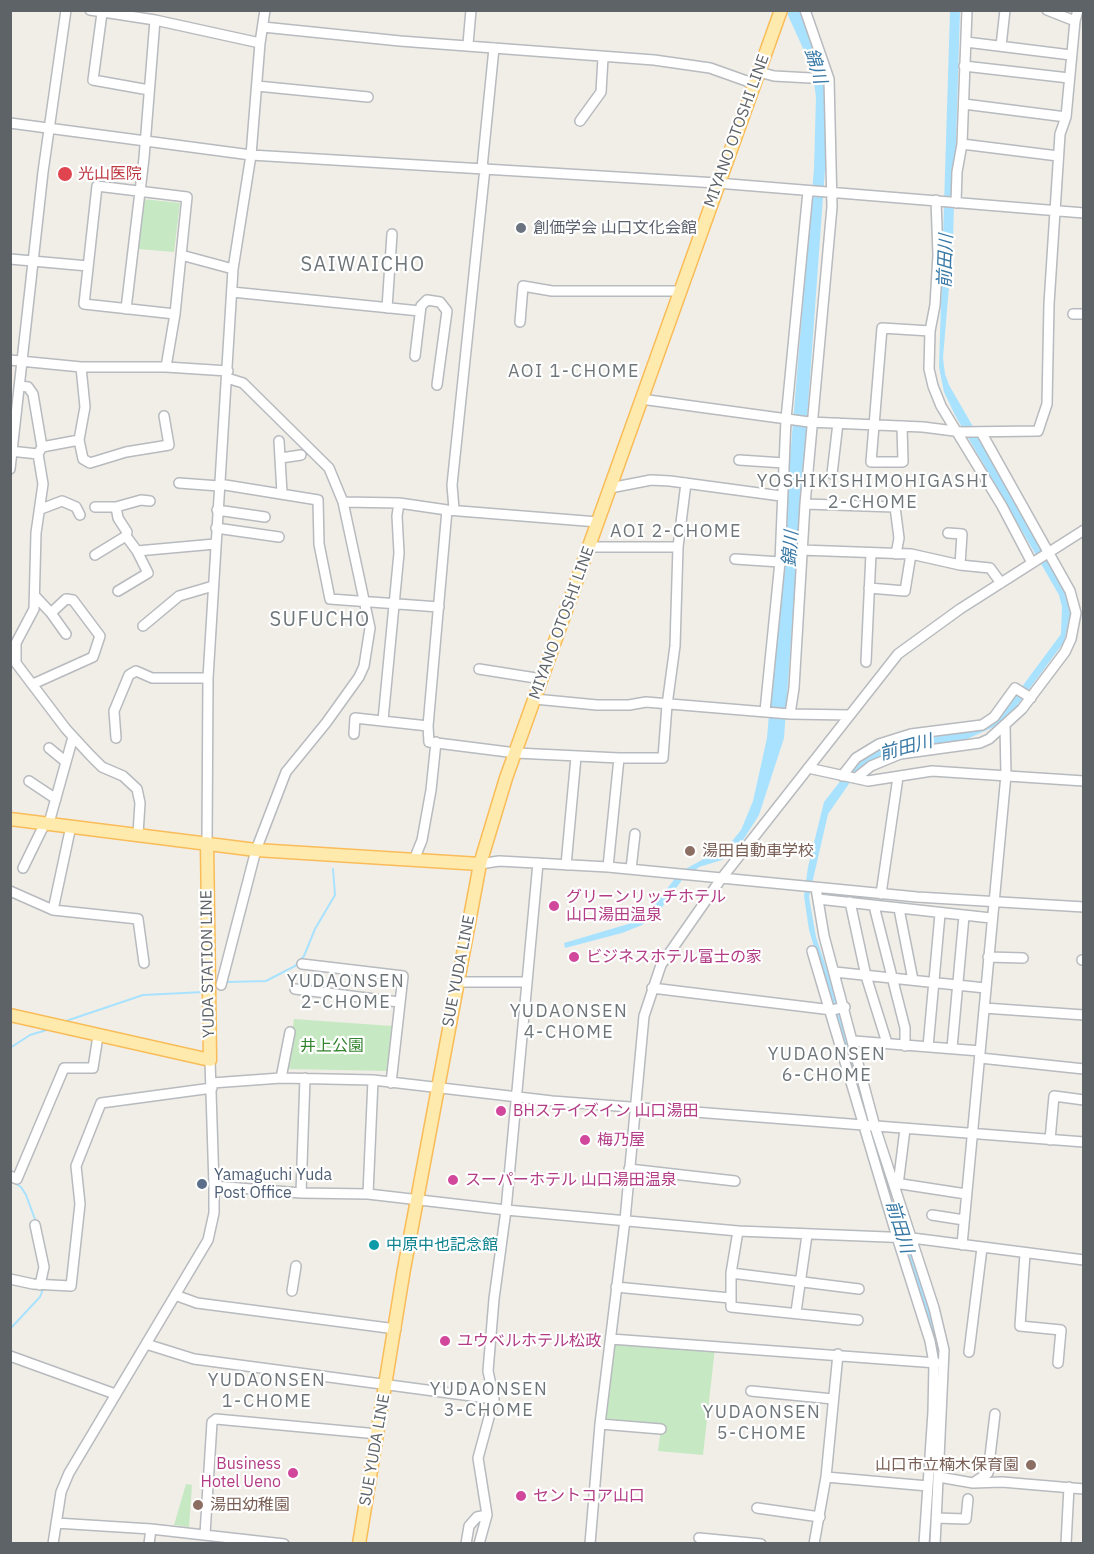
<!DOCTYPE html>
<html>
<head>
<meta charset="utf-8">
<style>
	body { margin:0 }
	#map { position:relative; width:1094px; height:1554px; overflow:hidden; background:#f1eee7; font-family:"IBM Plex Sans",sans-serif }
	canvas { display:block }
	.frame { position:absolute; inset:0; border:12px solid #5e6368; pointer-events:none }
</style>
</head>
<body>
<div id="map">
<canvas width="1094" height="1554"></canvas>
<div class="frame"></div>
</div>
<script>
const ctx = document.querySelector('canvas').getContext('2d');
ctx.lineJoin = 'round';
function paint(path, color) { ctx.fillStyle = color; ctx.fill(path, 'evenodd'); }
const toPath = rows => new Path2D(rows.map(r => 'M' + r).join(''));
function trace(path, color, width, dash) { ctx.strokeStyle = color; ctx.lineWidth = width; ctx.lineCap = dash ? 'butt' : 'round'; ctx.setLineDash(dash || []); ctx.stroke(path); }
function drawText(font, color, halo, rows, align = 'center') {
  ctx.font = font + ' "IBM Plex Sans","Noto Sans JP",sans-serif'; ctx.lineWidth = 4.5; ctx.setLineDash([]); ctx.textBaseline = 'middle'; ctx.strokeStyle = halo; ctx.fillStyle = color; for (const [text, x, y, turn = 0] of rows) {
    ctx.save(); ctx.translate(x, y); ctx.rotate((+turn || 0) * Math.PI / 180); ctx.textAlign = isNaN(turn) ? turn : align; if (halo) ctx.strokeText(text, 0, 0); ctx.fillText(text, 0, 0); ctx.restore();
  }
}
paint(toPath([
	[143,199,180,203,174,252,138,249],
	[294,1019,392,1026,387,1071,287,1069],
	[615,1341,715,1348,703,1455,658,1451,661,1429,606,1422],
	[186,1484,192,1485,189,1527,174,1525]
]), '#c6e9c3');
paint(toPath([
	[786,11,802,11,824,71,828,128,784,738,759,815,738,848,722,860,699,867,682,880,660,910,642,925,622,933,565,948,564,943,635,922,652,908,680,872,729,845,741,830,753,801,767,738,814,168,816,97,812,68],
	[950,11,960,11,953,239,943,358,945,374,949,385,1061,579,1071,611,1064,642,1016,707,998,725,967,739,885,753,860,768,828,814,809,897,816,937,835,994,866,1114,890,1196,930,1307,942,1349,933,1543,928,1543,936,1351,927,1314,894,1221,809,930,804,896,808,867,824,802,852,766,880,748,897,742,986,727,1021,688,1061,634,1062,607,1059,595,955,415,944,392,939,367]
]), '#a9e2ff');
trace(toPath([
	[227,982,266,981,295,966,304,956,315,929,335,895,333,869],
	[63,1022,143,995,204,992],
	[10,1048,30,1035,50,1029],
	[13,1182,21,1187,26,1195,36,1222],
	[10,1329,40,1297,43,1289]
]), '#a9e2ff', 2);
const minor = toPath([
	[90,10,155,20,260,43],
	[1047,10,1075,21],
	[102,13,93,80,149,90],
	[263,27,400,41,654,60,710,68,755,84],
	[966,42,1071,55],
	[468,44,471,10],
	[1001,46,1005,10],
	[964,66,1069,78],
	[759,72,774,76,829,79],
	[257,86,368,97],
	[964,104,1066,117],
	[580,121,601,92,603,58],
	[10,123,251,155,717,183,1084,213],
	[962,144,1058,156],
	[482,168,494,48],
	[936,200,938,255,935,305,930,331,929,369,933,386,941,406,1002,506,1032,563],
	[956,203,957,172,962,144,967,10],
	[181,255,233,269],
	[10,259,88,266],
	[232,292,420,311],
	[387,308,392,234],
	[126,309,144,158,155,20],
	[1073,314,1084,314],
	[520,322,523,286,552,291,680,291],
	[415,356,421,306,427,300,440,302,447,311,437,385],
	[10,360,81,367,166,367,228,371],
	[81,367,85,407,79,440,83,459,90,463,126,452,169,445,164,416],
	[166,367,175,314,187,197,97,186,84,304,175,314],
	[20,386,28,387,33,394,42,447,38,454,43,484,36,533,34,609,16,643,16,663,66,729,90,755,102,767,123,776,137,789,140,803,138,834],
	[641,399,809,422,923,427,962,432,1038,431,1047,404,1049,304,1060,134,1066,117,1075,21,1078,10],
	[902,426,903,462,871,462,882,328,930,331],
	[279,441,282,493],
	[42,447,79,440],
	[10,451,38,454],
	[281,458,301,455],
	[739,460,784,463],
	[10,469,43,172,66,10],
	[832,474,838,423],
	[179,483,219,486],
	[219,484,318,500,319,544,330,599,439,607],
	[610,488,651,480,670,481,781,496],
	[150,501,141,500,116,507,118,518,127,532,126,536,137,551,215,544],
	[343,502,399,503,447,510,598,522],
	[805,504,895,507,899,538,896,554],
	[95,507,116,507],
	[41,509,62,501,76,507,80,515],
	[454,509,452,485,485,168],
	[217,510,265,517],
	[447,510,428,726,429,742,516,753,619,758,608,867],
	[216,528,279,537],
	[948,533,962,534,960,565],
	[588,547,678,547],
	[801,550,911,554,960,565,990,568,1001,583],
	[95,555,126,536],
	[735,559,780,562],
	[869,588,905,591,911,554],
	[118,591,148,573,137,551],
	[51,613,66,634],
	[143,626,179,596,213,586],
	[866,662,871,553],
	[479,669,542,679],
	[33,684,93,657,100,636,73,600,66,599,51,613,36,597],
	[535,699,597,705,629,705,646,702,790,714,848,715],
	[765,711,780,562,786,419,808,191],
	[790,714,794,688,805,504,832,207,829,79,805,10],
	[383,720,399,553,397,516,399,503],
	[354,734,355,718,428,726],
	[116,738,114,711,129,675,136,671,152,678,208,678],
	[49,748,66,762],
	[619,758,663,758,667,705,675,646,678,547,686,483],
	[808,768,868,781,932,771,1084,781],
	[842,776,856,758,879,744,911,734,982,725,994,717,1015,688,1031,698],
	[856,778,871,766,900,754,980,743,989,739,1022,709,1065,652,1071,639,1076,613,1070,591,981,432],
	[29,781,56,799],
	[49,823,73,737],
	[207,843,208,678,233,269,251,155,260,43,265,10],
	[414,860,422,840,431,790,436,742],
	[480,864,499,861,608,867,917,897,1084,907],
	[566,865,576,757],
	[23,868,45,823],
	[631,869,635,834],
	[816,888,824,936,875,1127,934,1308,944,1350,935,1544],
	[10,891,53,910,138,919,144,963],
	[881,894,898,777],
	[818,899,991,918],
	[850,902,866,976,887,1043],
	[874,906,905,1028,905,1046],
	[899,909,913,980],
	[53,910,71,826],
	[812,951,897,1237,930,1341,934,1363,933,1412,924,1544],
	[988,957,1023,958],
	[1082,960,1084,960],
	[302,964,403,976,391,1083],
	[835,972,985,988],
	[456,982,527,982],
	[221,985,256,850,286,772,326,723,359,677,364,666,370,628,343,502,329,468,243,383,227,378],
	[652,988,832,1010,845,1007],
	[295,989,399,1002],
	[984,1008,1084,1015],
	[854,1041,980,1051],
	[928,1047,940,914],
	[952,1048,964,916],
	[980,1058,1084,1069],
	[281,1078,290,1032],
	[212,1083,281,1078,373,1080,552,1101,1084,1142],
	[1050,1140,1054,1096,1084,1100],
	[629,1169,735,1181],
	[10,1176,17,1179,64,1068,93,1068,98,1036],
	[895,1183,966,1194],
	[898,1185,905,1129],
	[214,1186,301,1193,368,1194,506,1210,738,1231,912,1238,1084,1260],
	[301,1193,305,1078],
	[368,1194,373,1080],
	[932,1215,964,1220],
	[35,1225,44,1267,40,1285],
	[738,1231,731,1273,731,1307,858,1320],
	[962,1245,1006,775,1005,726],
	[1025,1254,1020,1326,1061,1330,1058,1363],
	[731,1273,859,1289],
	[10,1279,33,1284,71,1286,80,1204,76,1166,101,1103,212,1088],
	[616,1287,730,1298],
	[292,1291,296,1266],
	[175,1295,197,1303,396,1329],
	[796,1312,807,1235],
	[611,1339,937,1363],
	[146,1344,194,1359,494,1399],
	[969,1352,982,1248],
	[10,1356,115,1394],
	[751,1391,833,1399],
	[600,1424,661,1429],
	[826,1477,928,1486],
	[939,1477,973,1483,1002,1482,1084,1489],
	[973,1483,988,1473,995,1414],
	[757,1508,820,1517],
	[936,1518,966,1519,968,1499],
	[56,1523,151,1529,284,1544],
	[205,1534,212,1422,216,1419,378,1434],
	[699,1538,761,1544],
	[53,1544,61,1492,69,1473,208,1240,214,1213,214,1186,210,1060],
	[149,1544,151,1529],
	[466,1544,469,1526,477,1517,487,1515],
	[479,1544,487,1515,478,1458,494,1399,488,1371,494,1299,506,1210,538,863],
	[590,1544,600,1424,625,1220,644,1016,661,965,721,879,898,654,960,609,1084,530],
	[814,1544,826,1477,838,1354],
	[1066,1544,1069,1487]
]);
const major = toPath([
	[10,819,256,850,480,864],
	[10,1015,210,1060,207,843],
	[359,1544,404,1269,480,864,506,778,781,10]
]);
trace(minor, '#b7babe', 12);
trace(major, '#f9bc58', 15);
trace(minor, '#fff', 9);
trace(major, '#ffeaae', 12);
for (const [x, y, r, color] of [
	[65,174,8,"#e0444e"],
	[521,228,6,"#6b7280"],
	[690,851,6,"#8d6e63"],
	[554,906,6,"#d1479c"],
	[574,957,6,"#d1479c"],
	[501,1111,6,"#d1479c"],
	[585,1140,6,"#d1479c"],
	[453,1180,6,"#d1479c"],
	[202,1184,6,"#5c6f8a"],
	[374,1245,6,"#0f9aa8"],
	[445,1341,6,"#d1479c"],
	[1031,1465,6,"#8d6e63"],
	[293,1473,6,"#d1479c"],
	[521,1496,6,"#d1479c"],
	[198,1505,6,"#8d6e63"]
]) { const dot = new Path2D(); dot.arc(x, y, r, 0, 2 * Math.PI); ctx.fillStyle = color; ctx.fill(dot); trace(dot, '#fff', 2); }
drawText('16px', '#5e6368', '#fff', [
	["MIYANO OTOSHI LINE",737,131,-70],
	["MIYANO OTOSHI LINE",562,623,-70],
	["YUDA STATION LINE",208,964,-91],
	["SUE YUDA LINE",459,971,-79],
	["SUE YUDA LINE",375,1450,-80]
]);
drawText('16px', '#be3a42', '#fff', [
	["光山医院",78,174]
], 'left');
drawText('16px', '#5b616d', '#fff', [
	["創価学会 山口文化会館",533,228]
], 'left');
drawText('16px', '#785e54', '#fff', [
	["湯田自動車学校",702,851],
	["山口市立楠木保育園",1019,1465,"right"],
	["湯田幼稚園",210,1505]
], 'left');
drawText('16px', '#b23c85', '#fff', [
	["グリーンリッチホテル",566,897],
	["山口湯田温泉",566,915],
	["ビジネスホテル富士の家",586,957],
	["BHステイズイン 山口湯田",513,1111],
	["梅乃屋",597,1140],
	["スーパーホテル 山口湯田温泉",465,1180],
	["ユウベルホテル松政",457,1341],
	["Business",281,1464,"right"],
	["Hotel Ueno",281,1482,"right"],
	["セントコア山口",533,1496]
], 'left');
drawText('16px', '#348530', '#fff', [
	["井上公園",332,1046]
]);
drawText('16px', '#4e5e75', '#fff', [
	["Yamaguchi Yuda",214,1175],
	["Post Office",214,1193]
], 'left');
drawText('16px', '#0d838f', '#fff', [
	["中原中也記念館",386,1245]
], 'left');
drawText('italic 18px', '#3979a6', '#fff', [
	["錦川",815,66,73],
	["前田川",946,261,-88],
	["錦川",791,549,-86],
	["前田川",906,748,-15],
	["前田川",899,1227,73]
]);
ctx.letterSpacing = '1.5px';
drawText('18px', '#6f767a', '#fff', [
	["AOI 1-CHOME",574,372],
	["YOSHIKISHIMOHIGASHI",873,482],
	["2-CHOME",873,503],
	["AOI 2-CHOME",676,532],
	["YUDAONSEN",346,982],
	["2-CHOME",346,1003],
	["YUDAONSEN",569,1012],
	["4-CHOME",569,1033],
	["YUDAONSEN",827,1055],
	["6-CHOME",827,1076],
	["YUDAONSEN",267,1381],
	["1-CHOME",267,1402],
	["YUDAONSEN",489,1390],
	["3-CHOME",489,1411],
	["YUDAONSEN",762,1413],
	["5-CHOME",762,1434]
]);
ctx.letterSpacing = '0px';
ctx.letterSpacing = '1.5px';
drawText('20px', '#6f767a', '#fff', [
	["SAIWAICHO",363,265],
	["SUFUCHO",320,620]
]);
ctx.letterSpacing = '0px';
</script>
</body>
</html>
